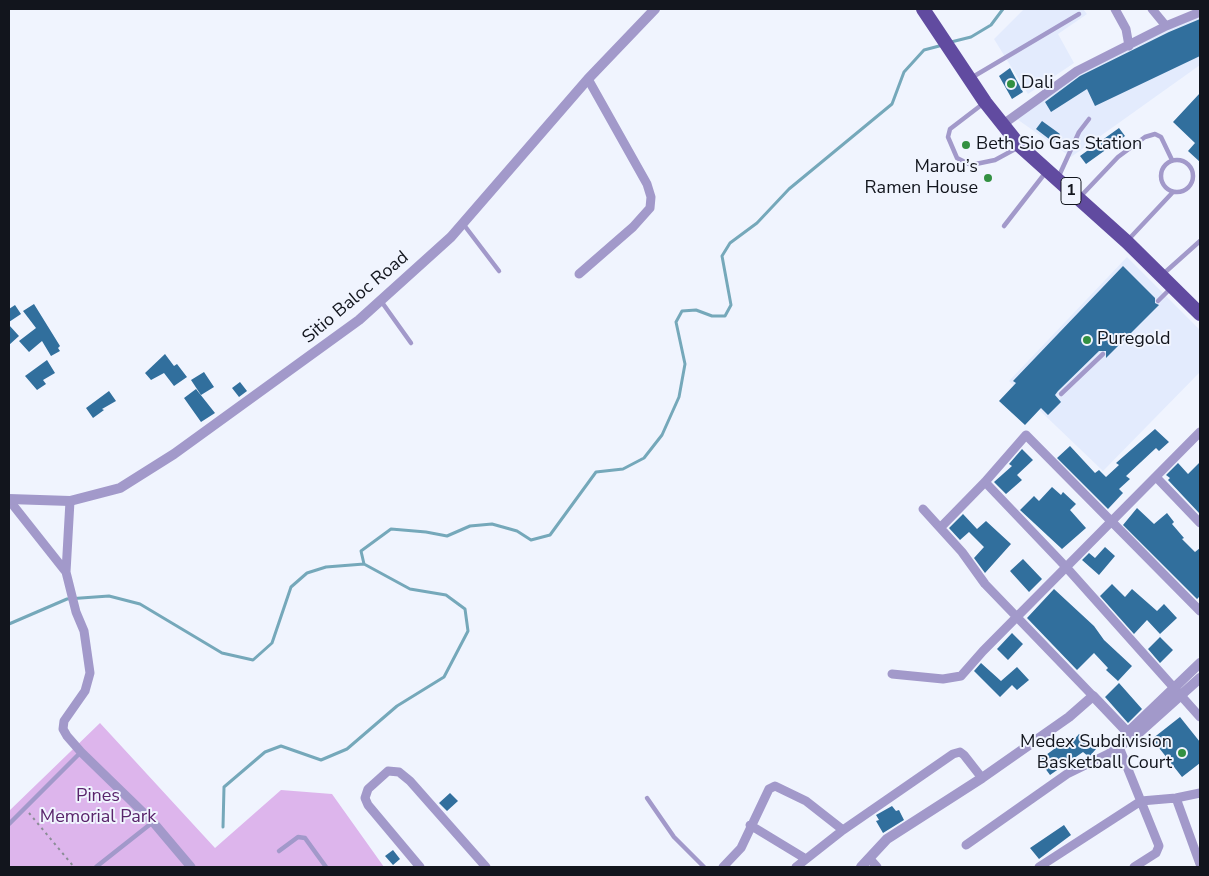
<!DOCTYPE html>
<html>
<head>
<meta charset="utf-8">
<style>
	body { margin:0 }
	#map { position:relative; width:1209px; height:876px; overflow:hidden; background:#f0f4fe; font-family:"Nunito Sans",sans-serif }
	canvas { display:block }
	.frame { position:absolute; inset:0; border:10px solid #12151d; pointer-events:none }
</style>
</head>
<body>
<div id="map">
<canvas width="1209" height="876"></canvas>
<div class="frame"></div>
</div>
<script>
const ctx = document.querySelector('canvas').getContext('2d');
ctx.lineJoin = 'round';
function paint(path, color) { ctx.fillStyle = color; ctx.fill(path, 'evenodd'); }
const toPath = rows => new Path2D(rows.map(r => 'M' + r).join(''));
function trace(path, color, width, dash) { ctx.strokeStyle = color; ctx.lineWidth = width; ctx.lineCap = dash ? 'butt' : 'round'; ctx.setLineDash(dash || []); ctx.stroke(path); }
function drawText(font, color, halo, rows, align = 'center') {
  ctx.font = font + ' "Nunito Sans",sans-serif'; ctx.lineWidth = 4; ctx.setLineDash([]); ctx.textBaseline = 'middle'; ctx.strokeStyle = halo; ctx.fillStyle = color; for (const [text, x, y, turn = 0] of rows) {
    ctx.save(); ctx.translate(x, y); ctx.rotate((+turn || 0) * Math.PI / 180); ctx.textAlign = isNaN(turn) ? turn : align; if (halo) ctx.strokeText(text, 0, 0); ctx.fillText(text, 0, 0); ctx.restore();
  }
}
paint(toPath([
	[1024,9,1083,9,1087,14,1058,34,1074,63,1028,94,994,39],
	[1200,14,1200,65,1071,157,1014,117,1078,70],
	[1127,257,1200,330,1200,372,1103,471,1009,381]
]), '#e3ebfd');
paint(toPath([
	[100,723,215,848,281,790,332,794,384,867,9,867,9,811]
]), '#ddb5ec');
trace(toPath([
	[951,42,971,37,991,25,1003,9],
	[364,564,361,551,391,529,426,532,447,536,470,526,492,524,517,531,531,540,550,535,596,472,623,469,644,458,662,435,679,397,685,364,676,322,682,311,696,310,712,316,725,316,731,305,722,256,730,243,757,223,789,189,892,104,904,72,924,50,943,45],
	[9,624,67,599,109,596,140,604,222,653,253,660,272,643,291,587,307,573,326,567,364,564,410,589,446,595,465,609,468,631,444,677,397,706,347,749,321,760,281,746,265,752,224,787,223,827]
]), '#75a8ba', 3);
paint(toPath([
	[1200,19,1200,56,1095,106,1087,89,1051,112,1045,102,1080,76,1169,32],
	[1010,68,1023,92,1012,99,999,76],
	[1200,93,1200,162,1188,151,1195,143,1173,122],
	[1042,121,1060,134,1053,142,1036,129],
	[1119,128,1125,136,1086,164,1080,156],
	[1123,266,1155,298,1155,303,1159,305,1106,358,1106,351,1099,351,1058,391,1055,395,1061,402,1048,415,1041,408,1025,425,999,401,1016,383,1013,381],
	[34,304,60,346,58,348,60,351,51,356,42,341,29,352,19,341,36,328,23,311],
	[15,305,21,314,9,322,9,309],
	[9,325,19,336,9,345],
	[165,354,174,366,177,364,187,377,174,386,164,373,151,380,145,373],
	[47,360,55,373,43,380,46,384,37,390,25,376],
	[204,372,214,387,201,395,191,380],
	[240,382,247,391,239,397,232,388],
	[196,389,215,413,201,422,184,398],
	[109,391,116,401,102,409,104,410,93,418,86,408],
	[1155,429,1169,442,1159,451,1156,448,1126,476,1130,479,1119,489,1123,493,1108,509,1057,458,1070,446,1095,473,1099,470,1106,477,1119,465,1116,463],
	[1022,449,1033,460,1017,475,1022,480,1006,494,994,482,1012,466,1009,464],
	[1200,462,1200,514,1168,480,1170,478,1166,475,1178,463,1188,474],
	[1052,487,1061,495,1063,492,1076,504,1070,510,1086,528,1062,549,1020,510,1034,496,1039,501],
	[1137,508,1154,524,1167,513,1174,522,1172,524,1184,538,1182,539,1195,552,1200,548,1200,596,1197,599,1123,525],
	[963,514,977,529,986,521,1011,544,985,573,974,558,984,547,969,532,960,540,949,528],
	[1105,547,1115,556,1099,575,1082,560,1089,553,1095,558],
	[1023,559,1042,579,1029,592,1010,571],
	[1112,584,1125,597,1132,589,1157,611,1164,604,1177,618,1160,634,1147,620,1134,634,1100,596],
	[1054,589,1094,626,1104,640,1132,666,1118,681,1106,670,1108,668,1094,653,1077,670,1027,618],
	[1012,633,1023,644,1008,660,997,649],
	[1160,637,1173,650,1160,663,1148,649],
	[981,663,1001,681,1017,667,1029,680,1017,690,1012,685,1000,697,974,671],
	[1119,683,1142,709,1128,723,1105,697],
	[1180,717,1200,742,1200,763,1182,777,1152,739],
	[1079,734,1096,749,1089,757,1083,752,1050,775,1039,760,1068,739,1071,743],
	[450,793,458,801,447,811,439,803],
	[892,806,896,811,899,810,904,820,883,833,876,821,879,820,876,815],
	[1064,825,1071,835,1039,859,1030,848],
	[393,850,400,859,393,865,385,856]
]), '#316f9d');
trace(toPath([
	[29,813,74,867]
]), '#8a8d96', 2, [2.5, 4]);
trace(toPath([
	[971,78,1079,14],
	[984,103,950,129,948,137,957,158,971,165,995,160,1019,147],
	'1161 176a16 16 0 1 1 32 0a16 16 0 1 1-32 0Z',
	[1058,178,1079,132,1089,119],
	[1080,197,1118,157,1145,137,1155,134,1161,137,1172,160],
	[464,225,499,271],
	[1004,226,1046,172],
	[1128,240,1173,192],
	[1162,275,1200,241],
	[381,301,411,343],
	[1158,301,1171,288],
	[1061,394,1103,354],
	[647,798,674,837,704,867],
	[9,824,81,752],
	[279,851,298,837,305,838,326,867],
	[96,867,153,822]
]), '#a299ca', 4.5);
trace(toPath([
	[1115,9,1126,29,1129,46],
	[1152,9,1166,26],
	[1002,125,1077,71,1166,26,1200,12],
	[579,274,633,227,650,208,651,197,647,184,588,79],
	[1156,477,1200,523],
	[985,482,1066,567,1200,717],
	[9,500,66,572,70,501],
	[923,509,962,552,985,584,1093,696],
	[941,527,985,482,1026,435,1200,611],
	[66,572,76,612,84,631,90,673,85,691,64,721,63,729,67,736,81,752,153,822,191,867],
	[892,674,943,679,961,676,983,651,1200,432],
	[1119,747,1159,846,1156,853,1134,867],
	[1176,798,1200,864],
	[750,825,806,859],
	[966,845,1067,774,1108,754,1133,738],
	[869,858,877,867],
	[420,867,368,805,365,798,368,789,388,771,399,772,410,781,486,867],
	[723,867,741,848,769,789,775,786,806,801,843,830],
	[796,867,843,830,953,754,960,752,964,755,982,778],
	[1039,867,1141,801,1176,798,1200,793]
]), '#a299ca', 9);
trace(toPath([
	[9,499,70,501,120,488,174,454,359,320,451,237,588,79,655,9],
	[1128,732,1200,663],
	[861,867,887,839,982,778,1069,717,1093,696,1133,738,1200,678]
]), '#a299ca', 10);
trace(toPath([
	[923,9,985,102,1020,146,1127,242,1200,314]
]), '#614ba0', 14);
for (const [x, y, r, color] of [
	[1011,84,5,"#339042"],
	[966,145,5,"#339042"],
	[988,178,5,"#339042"],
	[1087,340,5,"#339042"],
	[1182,753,5,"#339042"]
]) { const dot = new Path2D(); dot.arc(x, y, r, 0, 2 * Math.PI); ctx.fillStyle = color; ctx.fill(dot); trace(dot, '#f0f4fe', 2); }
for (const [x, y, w] of [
	[1071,191,20]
]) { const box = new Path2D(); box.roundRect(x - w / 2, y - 13.5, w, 27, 4); ctx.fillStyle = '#f0f4fe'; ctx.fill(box); trace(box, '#12151d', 1); }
drawText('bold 16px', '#12151d', null, [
	["1",1071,191]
]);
drawText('18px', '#12151d', '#f0f4fe', [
	["Dali",1021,84],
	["Beth Sio Gas Station",976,145],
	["Marou’s",978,168,"right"],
	["Ramen House",978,189,"right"],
	["Puregold",1097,340],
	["Medex Subdivision",1172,743,"right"],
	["Basketball Court",1172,764,"right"]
], 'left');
drawText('18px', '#12151d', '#f0f4fe', [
	["Sitio Baloc Road",356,298,-40]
]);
drawText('18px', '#59246b', '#f0f4fe', [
	["Pines",98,797],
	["Memorial Park",98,818]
]);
</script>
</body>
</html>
